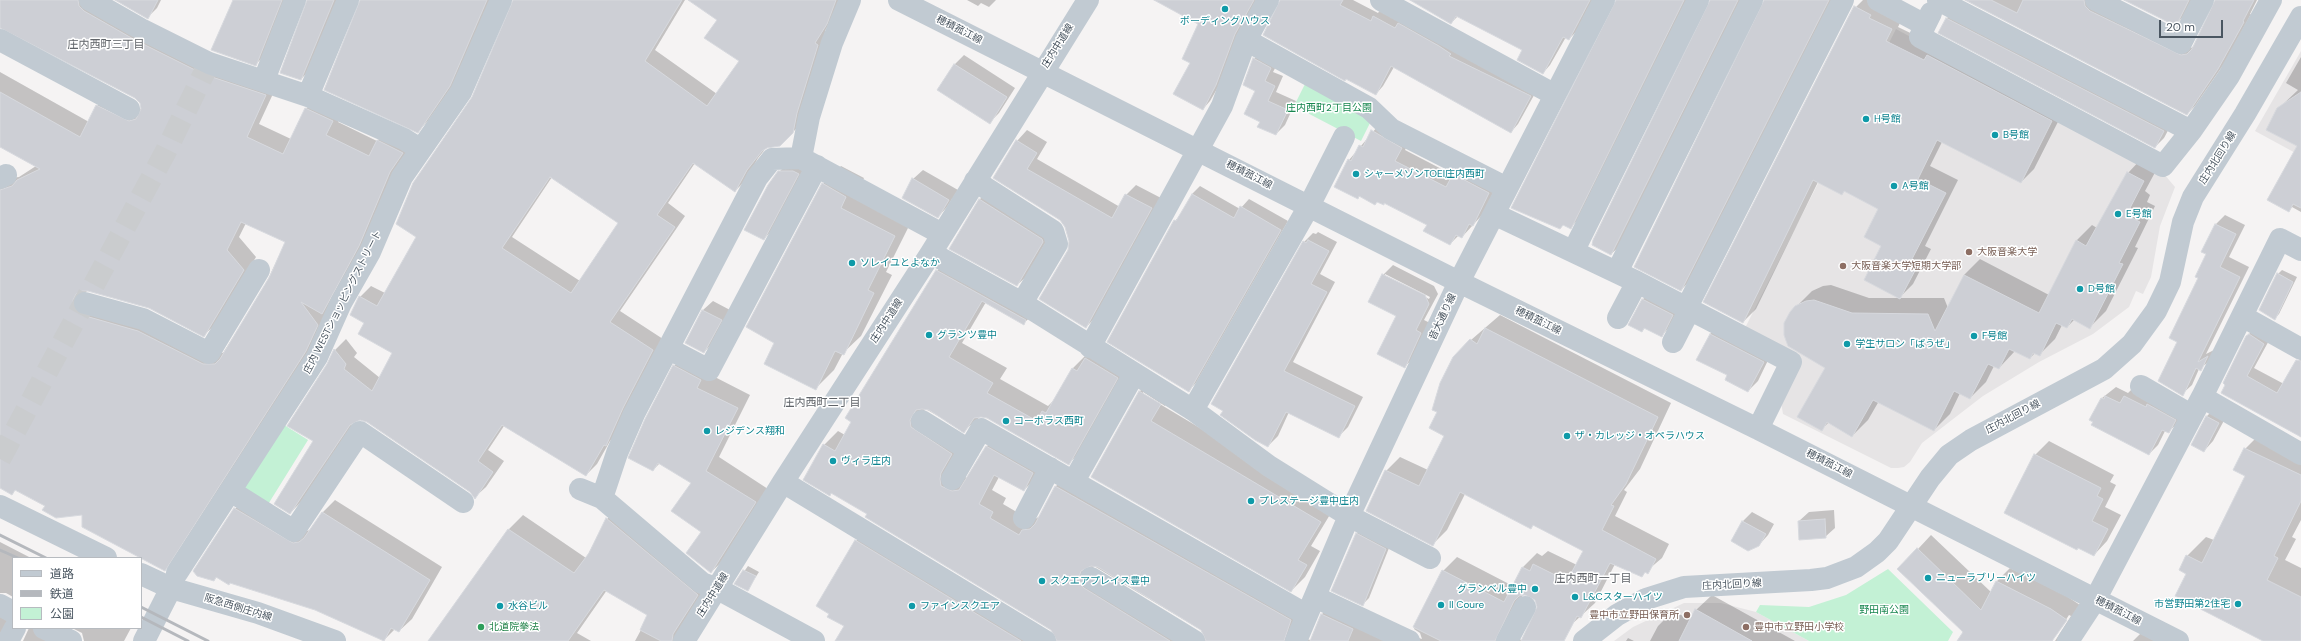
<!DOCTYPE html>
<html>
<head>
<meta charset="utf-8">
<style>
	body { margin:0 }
	#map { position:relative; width:2301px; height:641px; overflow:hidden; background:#f5f3f3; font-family:"DM Sans","Noto Sans JP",sans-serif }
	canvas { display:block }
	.legend { position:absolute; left:12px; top:557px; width:130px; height:72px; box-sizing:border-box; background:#fff; border:1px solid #b7bbc0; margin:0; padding:5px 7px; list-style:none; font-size:12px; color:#4a5661 }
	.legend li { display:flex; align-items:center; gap:8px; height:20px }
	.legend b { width:20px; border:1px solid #b7bbc0 }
	.scale { position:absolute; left:2159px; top:20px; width:64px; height:18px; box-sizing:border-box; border:2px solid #4a5661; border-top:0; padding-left:5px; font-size:12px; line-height:14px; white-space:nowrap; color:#4a5661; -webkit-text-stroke:3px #fff; paint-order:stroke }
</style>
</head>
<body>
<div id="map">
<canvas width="2301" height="641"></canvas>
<ul class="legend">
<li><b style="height:5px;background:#c1cad2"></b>道路</li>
<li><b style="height:5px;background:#b5b8bd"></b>鉄道</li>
<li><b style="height:11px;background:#c3f1d5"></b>公園</li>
</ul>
<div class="scale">20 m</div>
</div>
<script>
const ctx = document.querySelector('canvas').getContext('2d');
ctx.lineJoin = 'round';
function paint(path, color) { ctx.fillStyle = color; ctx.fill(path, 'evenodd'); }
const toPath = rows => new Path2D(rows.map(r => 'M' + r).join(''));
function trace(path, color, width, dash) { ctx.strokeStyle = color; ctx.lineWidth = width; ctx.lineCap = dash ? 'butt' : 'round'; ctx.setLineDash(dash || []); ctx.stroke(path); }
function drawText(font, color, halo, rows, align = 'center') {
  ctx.font = font + ' "DM Sans","Noto Sans JP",sans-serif'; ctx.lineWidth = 3; ctx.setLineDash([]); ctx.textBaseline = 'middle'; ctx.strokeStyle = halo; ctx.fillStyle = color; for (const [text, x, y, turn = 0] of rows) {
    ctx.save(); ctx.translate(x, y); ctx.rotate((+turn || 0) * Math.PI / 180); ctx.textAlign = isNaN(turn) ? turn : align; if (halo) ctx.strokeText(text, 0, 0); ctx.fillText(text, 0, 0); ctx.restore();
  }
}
paint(toPath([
	[1896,29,2164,174,2175,187,2160,226,2151,277,2143,294,2136,291,2129,307,2093,334,2039,362,1983,396,1922,443,1910,462,1904,467,1898,468,1891,468,1783,414,1781,402,1802,361,1744,330],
	[2301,51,2301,156,2255,131],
	[1684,603,1721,603,1756,612,1809,641,1614,641,1633,627]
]), '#e6e4e5');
paint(toPath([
	[1307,80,1347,101,1370,123,1361,141,1294,106],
	[281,423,308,440,267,506,240,488],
	[1888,569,1953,632,1948,641,1809,641,1756,612,1760,605,1809,607,1846,595]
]), '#c3f1d5');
paint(toPath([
	[0,0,99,0,148,28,278,83,259,124,291,139,306,109,318,96,345,108,338,122,377,141,390,128,415,140,318,337,177,557,165,570,82,514,46,506,16,489,12,493,0,487,0,183,11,178,19,177,36,166,0,146,0,72,89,122,97,106,109,93,143,110,141,102,136,97,0,26],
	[246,223,286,241,262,292,223,353,85,293,88,290,149,307,204,335,217,323,256,257,239,237],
	[117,0,161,0,157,8,148,17],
	[234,0,288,0,267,53,256,64],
	[307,0,340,0,312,68,301,79],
	[360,0,493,0,461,74,428,121,417,132],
	[513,0,685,0,655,50,717,94,740,61,719,20,690,0,842,0,825,31,829,34,804,121,780,145,767,147,758,158,746,180,735,191,695,163,668,203,685,216,620,311,663,339,617,434,610,441,597,464,586,475,504,426,488,450,504,461,486,487,475,497,471,491,367,421,360,418,355,421,301,502,290,513,314,441,328,364,335,350,346,339,357,353,354,357,380,378,394,353,366,323,360,297,371,286,385,293,418,236,473,98,513,5],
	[552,177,619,223,580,281,512,237],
	[967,0,996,0,989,7,981,3,978,6],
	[1157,0,1256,0,1224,77,1210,101,1203,109,1191,63,1199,23],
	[1281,0,1353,0,1378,13,1381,9,1538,88,1518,124,1511,132,1394,67,1383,86,1376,94],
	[1411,0,1593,0,1577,31,1569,39,1566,37,1550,65,1543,73,1523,49,1458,16,1451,23],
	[1616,0,1687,0,1578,220,1570,228,1564,224,1560,228,1512,208,1616,6],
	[1710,0,1741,0,1619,247,1611,254,1710,6],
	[1764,0,1832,0,1689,282,1681,290,1764,6],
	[1863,0,1880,0,1904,15,1898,27,2065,108,2034,169,2021,182,1942,142,1930,166,1958,180,1925,246,1931,249,1913,284,1900,297,1882,246,1880,208,1845,190,1842,194,1818,182,1756,309,1743,322,1856,7],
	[1967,0,2096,0,2191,48,2195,45,2216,0,2257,0,2250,14,2251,14,2226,61,2195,106,2187,114],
	[2126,0,2192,0,2183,17,2175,25],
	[1955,10,2172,123,2164,138,2155,147,1946,19],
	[1263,50,1280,59,1273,72,1283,76,1276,92,1296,101,1285,125,1276,134,1261,121,1254,59],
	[964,55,1015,88,999,113,990,122,939,90,955,64],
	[2301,57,2301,212,2292,207,2289,211,2298,146,2278,109,2298,90,2286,83],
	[1383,120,1411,138,1405,150,1453,175,1464,165,1499,183,1483,214,1462,237,1459,235,1450,244,1428,224,1385,202,1383,204,1360,196,1357,198,1349,160],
	[1027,130,1047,142,1037,159,1120,207,1126,195,1136,185,1161,198,1096,317,1086,327,1066,226,1060,220,994,177,1017,141],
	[2143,157,2159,165,2145,191,2150,195,2147,202,2155,206,2135,247,2138,248,2106,311,2090,327,2074,320,2067,327,2062,325,2055,339,2039,355,2035,353,2030,358,2015,351,1999,368,1994,366,1986,382,1970,398,1960,393,1950,414,1934,430,1879,401,1868,420,1852,436,1829,422,1821,430,1827,367,1790,313,1812,291,1823,286,1831,285,1869,298,1944,298,1948,308,1964,275,1980,259,2049,295,2076,241,2092,225,2097,228,2128,173],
	[793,158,812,160,777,225,764,239,779,172],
	[841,166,864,178,858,190,913,218,886,272,892,275,861,336,843,353,834,370,816,388,776,343,823,184],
	[923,170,958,190,947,207,938,217,913,179],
	[1200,186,1240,209,1249,199,1288,221,1196,383,1188,391,1175,221,1181,214,1192,194],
	[989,191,1051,233,1026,277,1017,285,950,248,980,199],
	[2225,215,2245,225,2229,257,2249,267,2206,354,2216,349,2210,361,2199,369,2192,385,2182,394,2178,341,2216,224],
	[1318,232,1337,242,1320,274,1335,282,1293,362,1363,397,1348,427,1339,436,1289,412,1278,436,1268,446,1304,242,1313,233,1316,234],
	[951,257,1038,310,1024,323,986,302,962,343,1007,368,1000,379,1048,406,1055,399,1073,368,1087,354,1131,363,1083,450,1069,463,987,417,981,416,964,431,924,408,925,413,965,440,955,472,967,478,986,447,1000,433,1046,459,1038,476,1024,490,999,477,992,490,1006,498,1003,504,1032,521,1040,516,1056,486,1070,472,1305,606,1306,639,1311,640,1322,614,1336,600,1395,641,838,641,845,626,856,541,870,527,1053,638,1058,638,1052,630,868,513,832,493,830,494,824,445,838,431,845,435,937,271],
	[1094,566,1201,630,1207,639,1093,569],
	[1393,265,1434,286,1438,294,1424,320,1430,323,1414,358,1404,367,1397,315,1370,301,1383,275],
	[1385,274,1430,297,1429,299,1385,277],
	[2282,270,2297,277,2279,314,2274,319,2278,274],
	[1650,293,1679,308,1668,329,1661,336,1645,328,1642,331,1630,324,1643,299],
	[713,301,730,310,713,343,704,352,686,343,703,310],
	[1500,315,1671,403,1640,469,1624,490,1627,492,1615,516,1669,544,1662,558,1642,575,1615,564,1595,603,1571,625,1558,641,1409,641,1413,636,1422,639,1420,633,1414,629,1443,571,1457,557,1513,586,1523,567,1537,553,1542,556,1548,551,1577,565,1584,551,1533,525,1531,527,1465,494,1447,530,1433,544,1386,471,1400,457,1428,470,1446,436,1471,340],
	[1524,593,1532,595,1538,606,1522,640,1515,638,1510,620],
	[1720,325,1772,352,1758,381,1748,391,1729,375,1710,334],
	[2256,327,2272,335,2254,368,2284,384,2301,357,2301,437,2222,393,2247,336],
	[688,353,709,374,750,395,719,457,768,489,725,559,711,572,693,483,660,463,653,470,674,366],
	[1153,378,1174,390,1165,406,1143,392,1143,394,1334,508,1311,546,1320,551,1305,577,1291,591,1092,477,1140,391],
	[2116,387,2128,393,2134,387,2184,411,2178,423,2168,432,2165,431,2158,445,2149,454,2091,420,2102,398],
	[2216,407,2228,413,2213,441,2204,451,2192,445,2207,416],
	[2264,430,2301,447,2301,520,2292,537,2296,539,2285,560,2301,568,2301,641,2265,641,2188,574,2180,570,2187,556,2206,537,2214,540,2247,475,2245,449],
	[2049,441,2114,475,2110,482,2116,485,2105,507,2121,515,2107,541,2094,555,2005,513,2035,455],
	[247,496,306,531,311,530,323,512,335,500,442,567,412,619,399,631,395,629,384,640,315,609,217,577,214,580,235,509],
	[621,505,712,580,679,641,635,641,649,615,607,590,577,633,591,641,429,641,509,529,523,515,586,558,607,519],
	[1834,510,1835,528,1825,537,1799,521,1809,512],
	[1752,512,1774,524,1768,535,1759,545,1743,521],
	[1362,528,1391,543,1369,598,1363,604,1356,534],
	[1931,535,1991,592,1996,582,2010,568,2065,595,2080,605,2058,641,2055,641,2071,616,2069,615,2052,641,1967,641,1918,549],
	[0,542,31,558,13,558,13,597,6,593,0,593,1,599,14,641,23,641,29,628,53,628,78,641,0,641],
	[748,566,759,572,747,590,736,583],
	[1712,595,1795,641,1650,641,1658,626,1673,611,1691,620,1696,610],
	[72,628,131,628,124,641,84,641,82,633],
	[2144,630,2160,641,2133,641],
	[1628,638,1634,641,1626,641]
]), '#0003');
const building = toPath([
	[0,0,78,0,79,6,84,11,135,40,203,74,266,95,247,137,283,154,305,108,333,121,326,135,369,156,377,140,403,153,390,172,359,246,322,314,301,302,318,325,306,351,165,571,82,527,82,515,56,518,42,510,45,506,15,490,12,495,0,488,0,190,12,186,17,180,40,169,0,147,0,92,80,137,96,105,129,121,136,119,141,109,140,103,135,98,0,28,0,0],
	[241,222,285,242,270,276,220,359,215,364,203,364,138,331,82,315,73,307,73,300,76,294,81,291,88,291,149,308,204,337,244,270,227,250,241,222],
	[115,0,158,0,148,19,115,0],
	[233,0,282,0,256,66,211,50,233,0],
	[307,0,334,0,301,80,280,73,307,0],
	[360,0,487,0,450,86,418,133,324,90,360,0],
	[513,0,682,0,645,61,707,106,739,61,704,38,717,20,688,0,836,0,827,24,815,43,818,45,797,113,793,133,780,146,767,148,762,151,747,170,735,192,693,163,657,215,675,227,610,322,653,350,623,408,606,446,604,445,586,476,502,425,478,461,493,472,475,499,470,492,367,422,360,420,350,425,290,514,274,504,313,441,287,426,327,364,334,349,346,364,344,369,372,391,392,353,358,334,364,323,350,315,359,296,377,306,416,237,396,224,413,183,472,97,513,0],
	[550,177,618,223,571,293,502,248,550,177],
	[1154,0,1254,0,1235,34,1216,85,1203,110,1173,94,1190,63,1182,59,1198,24,1154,0],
	[1280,0,1343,0,1340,5,1371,21,1373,16,1395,28,1398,23,1439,46,1451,54,1449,56,1531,96,1511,133,1391,66,1376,95,1346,79,1345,81,1263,35,1280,0],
	[1410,0,1590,0,1569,40,1563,37,1543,74,1517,60,1522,50,1456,16,1451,24,1410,0],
	[1616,0,1684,0,1571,229,1563,225,1560,229,1511,208,1616,0],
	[1710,0,1738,0,1611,255,1592,245,1593,240,1710,0],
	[1764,0,1829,0,1681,291,1634,267,1764,0],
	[1965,0,1991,0,2017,13,2023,0,2084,0,2085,6,2090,11,2181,55,2187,54,2192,49,2215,0,2254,0,2243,21,2244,22,2218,69,2187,115,1965,0],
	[2124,0,2189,0,2176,26,2124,0],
	[1854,6,1871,15,1869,18,1892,29,1886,41,1924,60,1927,55,2052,121,2021,183,1937,140,1918,179,1946,193,1912,259,1919,263,1900,299,1864,280,1881,246,1864,237,1878,209,1844,191,1842,195,1813,180,1743,323,1703,302,1854,6],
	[1946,18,2164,131,2155,148,1938,33,1946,18],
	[1253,58,1271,68,1265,81,1275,86,1268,101,1288,110,1276,135,1257,127,1260,122,1244,114,1255,91,1243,85,1253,58],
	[954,64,1007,97,990,124,937,90,954,64],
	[2301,92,2301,208,2293,204,2289,212,2267,200,2297,146,2266,130,2277,108,2301,92],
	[1371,130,1402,148,1395,161,1446,187,1453,174,1489,193,1473,226,1469,224,1462,238,1456,235,1450,245,1423,231,1427,225,1384,203,1384,205,1377,202,1375,205,1359,196,1358,199,1334,187,1348,159,1351,161,1359,145,1363,147,1371,130],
	[1016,140,1037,153,1027,169,1112,218,1125,194,1152,208,1086,328,1039,299,1068,250,1069,241,1065,227,1060,220,993,178,1016,140],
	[778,171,793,171,799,174,764,240,744,230,768,185,778,171],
	[2127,172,2144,181,2130,208,2135,211,2132,218,2140,222,2119,263,2123,264,2090,329,2072,319,2067,328,2056,323,2040,356,2033,353,2030,359,2009,349,1999,369,1988,364,1970,399,1954,391,1934,431,1873,400,1852,437,1827,422,1822,431,1797,417,1825,368,1788,346,1784,335,1784,323,1790,312,1795,306,1806,301,1814,300,1852,313,1928,314,1935,331,1964,275,2039,313,2076,240,2086,246,2127,172],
	[912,178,949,200,938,218,902,198,912,178],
	[822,183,846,197,841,208,895,236,868,290,874,293,844,355,835,351,816,390,764,364,774,343,746,327,822,183],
	[1192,194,1234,218,1240,206,1281,230,1189,392,1107,342,1174,220,1176,221,1192,194],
	[979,199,1042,239,1043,242,1017,286,949,249,979,199],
	[2215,224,2236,234,2220,267,2240,277,2198,362,2208,356,2201,371,2196,368,2183,396,2158,381,2177,342,2169,338,2198,278,2195,277,2206,254,2201,252,2215,224],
	[1308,240,1329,251,1311,284,1327,292,1284,371,1355,406,1339,438,1286,412,1268,447,1255,440,1220,415,1223,411,1211,404,1303,241,1306,243,1308,240],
	[936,270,1026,320,1024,325,982,301,949,357,993,383,987,393,1037,421,1042,411,1046,413,1072,368,1077,371,1085,358,1118,378,1069,465,987,418,981,417,974,418,964,433,929,410,922,409,916,410,910,420,911,427,952,454,941,473,940,479,941,486,952,491,959,490,986,446,1033,473,1024,491,994,475,979,504,993,512,990,518,1019,535,1022,530,1030,529,1035,524,1055,486,1291,620,1284,641,1206,641,1201,630,1098,567,1091,566,1081,571,1079,577,1080,584,1084,588,1170,641,1057,641,1051,630,865,517,867,514,831,493,830,496,803,480,823,444,835,451,851,422,845,418,936,270],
	[2277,273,2293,282,2275,320,2259,310,2277,273],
	[1382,274,1425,295,1429,304,1416,330,1421,333,1405,368,1377,354,1396,316,1368,302,1382,274],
	[1642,299,1673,315,1662,337,1644,328,1642,332,1628,325,1642,299],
	[702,310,722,320,704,353,685,343,702,310],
	[1485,328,1658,417,1626,484,1611,505,1614,506,1602,530,1656,559,1648,574,1645,572,1642,577,1610,563,1581,618,1577,616,1564,641,1521,641,1537,607,1535,600,1525,595,1519,596,1514,601,1495,641,1441,641,1413,627,1442,570,1504,602,1522,567,1530,571,1533,564,1567,581,1583,551,1533,525,1531,529,1460,492,1433,546,1366,511,1385,470,1419,486,1444,436,1429,428,1437,412,1432,410,1440,383,1453,357,1470,339,1477,344,1485,328],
	[1710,334,1764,362,1748,392,1725,380,1727,375,1696,360,1710,334],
	[2249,334,2264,344,2247,376,2277,393,2296,360,2301,361,2301,437,2221,393,2225,385,2223,383,2246,336,2249,334],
	[673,365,701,380,697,388,738,408,706,471,756,502,711,573,686,553,701,532,671,511,691,483,658,463,653,471,628,458,645,419,673,365],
	[1139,391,1161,404,1151,421,1321,522,1298,560,1307,565,1291,592,1091,477,1139,391],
	[2105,396,2120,403,2124,396,2146,407,2147,404,2176,420,2169,433,2162,430,2149,455,2091,425,2093,422,2089,420,2101,398,2104,399,2105,396],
	[2206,416,2219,423,2204,452,2191,445,2206,416],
	[2244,448,2301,475,2301,501,2274,556,2278,558,2267,580,2301,597,2301,641,2263,641,2175,596,2186,574,2179,570,2186,555,2202,563,2245,476,2233,470,2244,448],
	[2034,454,2101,488,2097,496,2103,499,2092,521,2108,529,2094,556,2078,548,2077,550,2004,513,2034,454],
	[234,508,293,543,299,542,304,538,322,512,430,580,399,632,391,628,384,641,315,610,230,583,229,585,216,577,214,581,197,576,193,571,234,508],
	[606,518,698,595,673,634,672,641,661,641,640,630,647,615,604,590,568,641,428,641,508,529,574,573,589,553,606,518],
	[1825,519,1826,538,1799,540,1798,521,1825,519],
	[1742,521,1766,534,1759,546,1748,551,1731,541,1742,521],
	[1356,533,1386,549,1363,606,1331,591,1356,533],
	[855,540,1021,641,835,641,844,626,827,617,829,614,816,606,855,540],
	[1917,548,1981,610,1996,581,2051,609,2067,620,2052,641,1957,641,1963,632,1897,569,1917,548],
	[743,570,756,576,748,591,734,584,743,570],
	[1695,609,1752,641,1679,641,1695,609],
	[1321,614,1353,629,1348,641,1310,641,1321,614]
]);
paint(building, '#cdcfd5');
trace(building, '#d7d9de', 1);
trace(toPath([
	[0,459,166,151,209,63]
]), '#caccce', 22, [22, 11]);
trace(toPath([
	[90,0,141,29,209,63,308,96,404,139,420,149],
	[850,0,832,43,809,117,801,158,942,234],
	[899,0,1459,282,1758,429,2178,641],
	[1381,0,1555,95],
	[1878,0,1925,25,1931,13],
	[1938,0,2191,131],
	[2096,0,2181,43,2203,0],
	[1925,25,1920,37,2163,166,2191,131,2229,76,2271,0],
	[0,40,129,109],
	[1246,40,1369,108,1391,129,1507,188],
	[264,80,295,0],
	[308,96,348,0],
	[801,158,772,159,757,178,634,414,617,453,602,498,702,583,718,589,814,641],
	[0,178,6,175],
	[975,181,1053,231,1057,244,1022,303],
	[1494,214,1637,282,1791,362,1758,429],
	[1574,250,1698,0],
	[931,253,1022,303,1193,410,1269,466,1349,516,1430,558],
	[1617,272,1752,0],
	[85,303,143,319,209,353,259,270],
	[1687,307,1843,0],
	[2242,316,2301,349],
	[1618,318,1637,282],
	[1673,342,1690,309],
	[1090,347,1222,106,1246,40,1268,0],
	[669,349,709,370,817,166],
	[2141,386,2191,415],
	[2202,397,2301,454],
	[1193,410,1309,206,1344,137],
	[922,421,969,450],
	[952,479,981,429,1307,615],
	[1074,481,1134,374],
	[783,482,1045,641],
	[580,489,602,498],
	[232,492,294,531,360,432,463,502],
	[0,506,106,558],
	[1024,518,1050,468],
	[177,573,317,357,341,303,370,252,402,177,461,92,501,0],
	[141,574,171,588,258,613,335,641],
	[1091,578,1194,641],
	[1315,597,1409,641],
	[0,605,13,612],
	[44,628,71,641],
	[8,641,15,628],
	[144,641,171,588],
	[684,641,783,482,931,253,1088,0],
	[1296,641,1349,516,1459,282,1604,0],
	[1507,641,1525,607],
	[1584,641,1617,615,1646,599,1684,587,1811,580,1827,578,1856,567,1877,552,1888,541,1930,478,1949,455,1971,440,2104,369,2132,344,2156,311,2170,282,2183,222,2193,197,2245,114,2301,17],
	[2068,641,2095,600,2202,397,2280,239,2301,250]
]), '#c1cad2', 22);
trace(toPath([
	[0,535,46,558],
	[0,550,18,558],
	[141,607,208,641],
	[141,617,188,641]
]), '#b5b8bd', 3);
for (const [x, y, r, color] of [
	[1225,9,4,"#0f9aa8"],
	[1866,119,4,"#0f9aa8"],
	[1995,135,4,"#0f9aa8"],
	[1356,174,4,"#0f9aa8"],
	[1894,186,4,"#0f9aa8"],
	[2118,214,4,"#0f9aa8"],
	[1969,252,4,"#8d6e63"],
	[852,263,4,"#0f9aa8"],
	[1843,266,4,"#8d6e63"],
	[2080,289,4,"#0f9aa8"],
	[929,335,4,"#0f9aa8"],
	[1974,336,4,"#0f9aa8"],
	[1847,344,4,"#0f9aa8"],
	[1006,421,4,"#0f9aa8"],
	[707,431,4,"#0f9aa8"],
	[1567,436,4,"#0f9aa8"],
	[833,461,4,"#0f9aa8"],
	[1251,501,4,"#0f9aa8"],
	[1928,578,4,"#0f9aa8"],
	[1042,581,4,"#0f9aa8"],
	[1535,589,4,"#0f9aa8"],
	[1575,597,4,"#0f9aa8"],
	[2238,604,4,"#0f9aa8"],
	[1441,605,4,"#0f9aa8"],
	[500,606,4,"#0f9aa8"],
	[912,606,4,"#0f9aa8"],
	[1687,615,4,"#8d6e63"],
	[481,627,4,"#2e9e5b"],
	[1746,627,4,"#8d6e63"]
]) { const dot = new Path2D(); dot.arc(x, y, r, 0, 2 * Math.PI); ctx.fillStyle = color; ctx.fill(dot); trace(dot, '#fff', 1.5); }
drawText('10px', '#0d838f', '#fff', [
	["ボーディングハウス",1225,21,"center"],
	["H号館",1874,119],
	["B号館",2003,135],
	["シャーメゾンTOEI庄内西町",1364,174],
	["A号館",1902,186],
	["E号館",2126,214],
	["ソレイユとよなか",860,263],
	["D号館",2088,289],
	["グランツ豊中",937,335],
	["F号館",1982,336],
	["学生サロン「ぱうぜ」",1855,344],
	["コーポラス西町",1014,421],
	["レジデンス翔和",715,431],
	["ザ・カレッジ・オペラハウス",1575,436],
	["ヴィラ庄内",841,461],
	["プレステージ豊中庄内",1259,501],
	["ニューラブリーハイツ",1936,578],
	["スクエアプレイス豊中",1050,581],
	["グランベル豊中",1527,589,"right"],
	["L&Cスターハイツ",1583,597],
	["市営野田第2住宅",2230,604,"right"],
	["Il Coure",1449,605],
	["水谷ビル",508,606],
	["ファインスクエア",920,606]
], 'left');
drawText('10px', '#4a5661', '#fff', [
	["穂積菰江線",959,30,27],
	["庄内中道線",1058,46,-58],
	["庄内北回り線",2218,158,-58],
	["穂積菰江線",1249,175,27],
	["庄内 WESTショッピングストリート",343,302,-63],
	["音大通り線",1443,317,-65],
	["庄内中道線",887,321,-57],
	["穂積菰江線",1538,321,26],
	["庄内北回り線",2013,417,-28],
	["穂積菰江線",1829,464,27],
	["庄内北回り線",1732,585,-3],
	["庄内中道線",713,595,-58],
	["阪急西側庄内線",238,608,17],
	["穂積菰江線",2118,611,27]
]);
drawText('10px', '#17864f', '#fff', [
	["庄内西町2丁目公園",1329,108],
	["野田南公園",1884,610]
]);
drawText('10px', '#785e54', '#fff', [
	["大阪音楽大学",1977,252],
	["大阪音楽大学短期大学部",1851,266],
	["豊中市立野田保育所",1679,615,"right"],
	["豊中市立野田小学校",1754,627]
], 'left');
drawText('10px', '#27864d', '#fff', [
	["北道院拳法",489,627]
], 'left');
drawText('11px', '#5f6368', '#fff', [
	["庄内西町三丁目",106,45],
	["庄内西町二丁目",822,403],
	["庄内西町一丁目",1593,579]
]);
</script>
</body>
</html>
